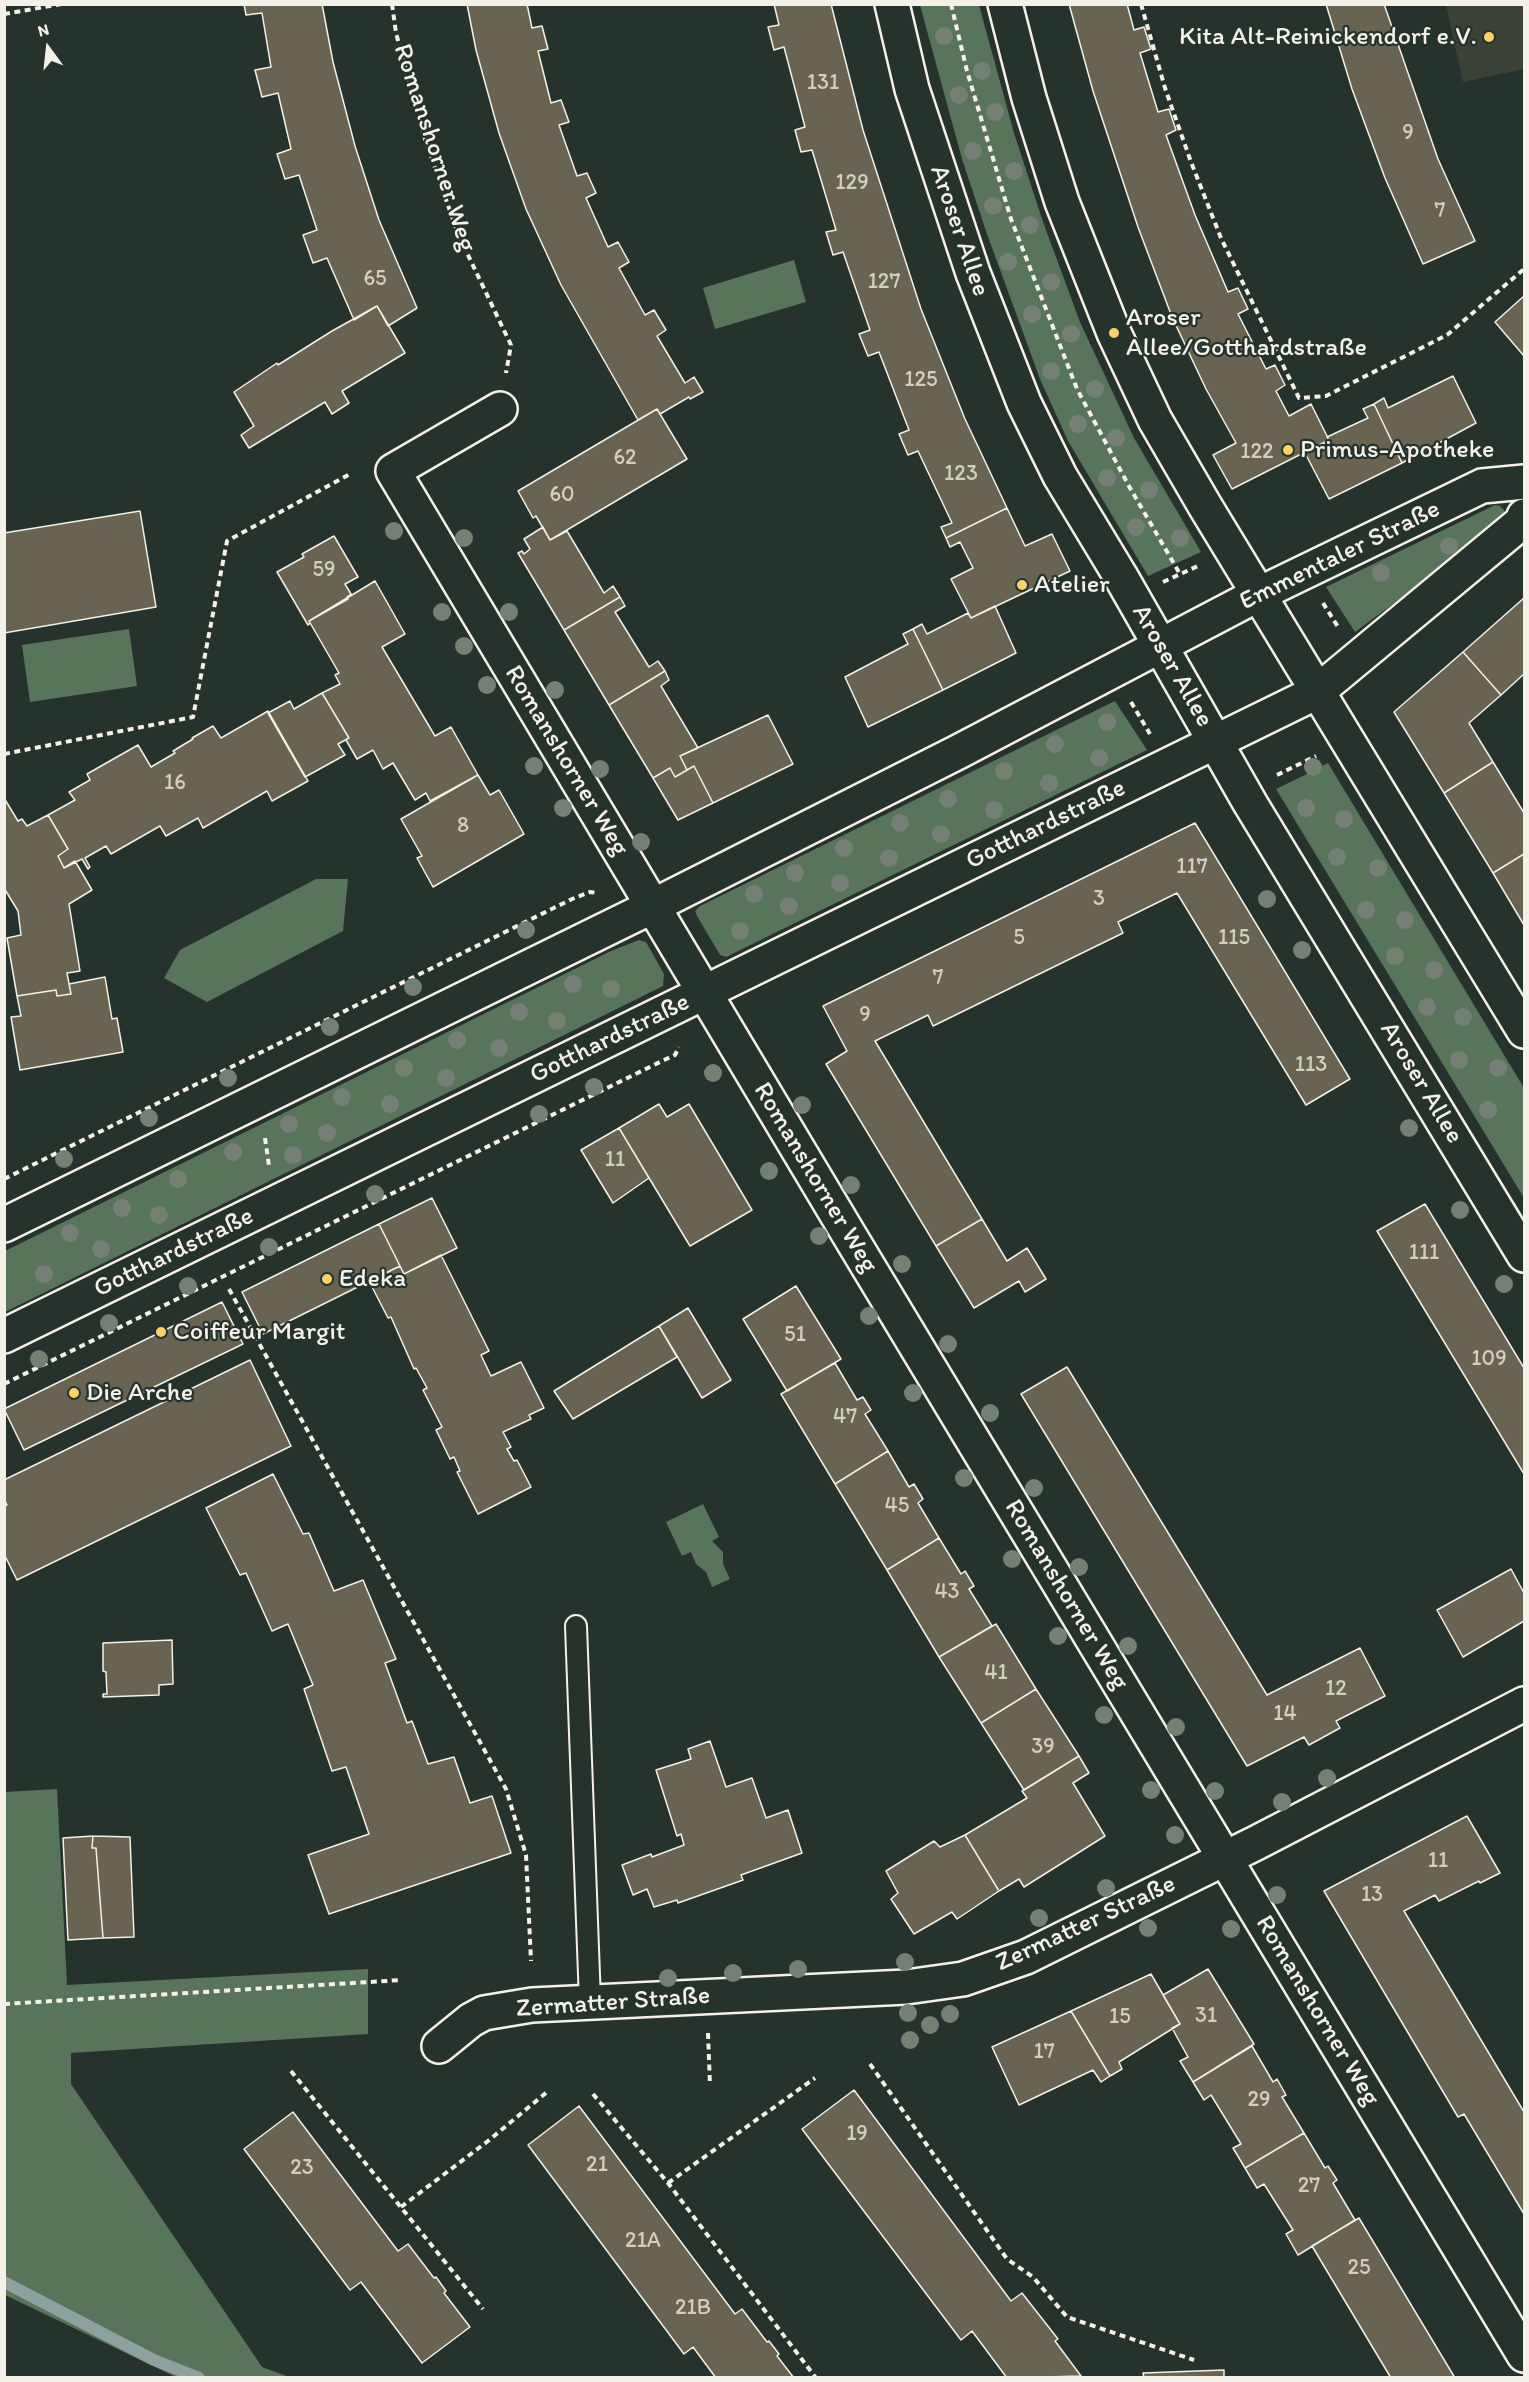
<!DOCTYPE html>
<html>
<head>
<meta charset="utf-8">
<style>
	body { margin:0 }
	#map { position:relative; width:1529px; height:2382px; overflow:hidden; background:#26332d; font-family:Itim,sans-serif }
	canvas { display:block }
	.frame { position:absolute; inset:0; border:6px solid #f4f1e8; pointer-events:none }
	.north { position:absolute; left:18px; top:18px; width:60px; height:60px; -webkit-text-stroke:4px #26332d; paint-order:stroke; rotate:345deg; font-size:16px; font-weight:700; line-height:24px; text-align:center; color:#f4f1e8 }
	.north::after { content:''; display:block; margin:auto; width:21px; height:27px; background:#f4f1e8; clip-path:polygon(50% 0,100% 100%,50% 72%,0 100%) }
</style>
</head>
<body>
<div id="map">
<canvas width="1529" height="2382"></canvas>
<div class="frame"></div>
<div class="north">N</div>
</div>
<script>
const ctx = document.querySelector('canvas').getContext('2d');
ctx.lineJoin = 'round';
function paint(path, color) { ctx.fillStyle = color; ctx.fill(path, 'evenodd'); }
const toPath = rows => new Path2D(rows.map(r => 'M' + r).join(''));
function trace(path, color, width, dash) { ctx.strokeStyle = color; ctx.lineWidth = width; ctx.lineCap = dash ? 'butt' : 'round'; ctx.setLineDash(dash || []); ctx.stroke(path); }
function drawText(font, color, halo, rows, align = 'center') {
  ctx.font = font + ' Itim,sans-serif'; ctx.lineWidth = 4.5; ctx.setLineDash([]); ctx.textBaseline = 'middle'; ctx.strokeStyle = halo; ctx.fillStyle = color; for (const [text, x, y, turn = 0] of rows) {
    ctx.save(); ctx.translate(x, y); ctx.rotate((+turn || 0) * Math.PI / 180); ctx.textAlign = isNaN(turn) ? turn : align; if (halo) ctx.strokeText(text, 0, 0); ctx.fillText(text, 0, 0); ctx.restore();
  }
}
paint(toPath([
	[1446,5,1524,5,1524,69,1463,82]
]), '#3a4238');
paint(toPath([
	[920,5,979,5,1014,133,1043,222,1080,322,1134,438,1201,552,1148,576,1068,441,1040,379,987,234,962,159],
	[794,260,806,302,715,329,703,288],
	[1495,505,1500,506,1504,510,1505,517,1502,523,1355,632,1326,587],
	[129,629,137,686,30,702,22,645],
	[1115,701,1147,750,726,957,720,955,697,916,695,911,700,906],
	[1317,762,1320,767,1328,763,1524,1088,1524,1198,1276,789,1309,773,1307,768],
	[316,879,348,879,343,931,207,1002,164,978,180,950],
	[639,940,646,942,664,974,663,986,5,1312,5,1251,611,951],
	[703,1504,719,1537,712,1541,723,1552,723,1564,730,1579,712,1587,706,1572,696,1564,691,1552,682,1556,666,1522],
	[57,1789,67,1985,368,1969,368,2034,71,2053,71,2084,262,2367,289,2377,176,2377,5,2295,5,1792]
]), '#58745b');
trace(toPath([
	[4,2282,154,2360,199,2378]
]), '#8da19f', 12);
const building = toPath([
	[244,4,322,4,333,62,355,146,379,220,417,308,388,326,377,306,354,320,327,258,313,263,303,235,317,230,299,175,285,179,277,154,291,149,278,93,262,97,255,70,271,67,262,13,246,15,244,4],
	[467,4,527,4,532,28,542,26,548,49,538,51,551,103,561,100,569,122,559,125,577,176,587,173,596,193,586,198,608,247,618,242,629,262,619,268,645,315,654,310,666,330,657,336,685,383,694,377,703,392,690,399,689,397,660,414,657,409,638,420,561,285,526,209,499,133,476,50,467,4],
	[774,4,831,4,863,130,921,309,965,419,1007,508,946,538,941,527,952,523,918,451,908,455,899,434,909,430,879,352,868,356,859,334,870,330,843,252,833,255,826,232,836,230,812,150,801,152,795,130,805,127,784,47,774,50,768,27,779,25,774,4],
	[1069,4,1127,4,1134,30,1144,27,1151,49,1140,53,1158,112,1169,109,1176,130,1166,135,1195,215,1228,292,1238,288,1248,309,1238,314,1266,369,1275,365,1285,385,1276,391,1289,416,1311,404,1329,440,1232,489,1213,455,1236,443,1206,389,1172,317,1138,227,1093,91,1069,4],
	[1326,4,1384,4,1438,159,1475,241,1423,264,1385,178,1352,89,1326,4],
	[1524,296,1524,356,1495,322,1524,296],
	[377,306,405,353,342,391,349,403,332,414,325,402,249,448,241,435,254,426,234,392,277,363,278,365,332,331,377,306],
	[1453,376,1476,423,1402,463,1374,404,1384,398,1388,408,1453,376],
	[1374,404,1402,463,1329,499,1305,453,1329,441,1327,437,1368,418,1363,409,1374,404],
	[657,409,687,459,550,540,536,516,533,518,518,491,657,409],
	[1007,508,1025,546,1052,534,1070,571,971,618,951,579,973,568,960,542,950,547,946,538,1007,508],
	[140,511,156,607,4,633,4,533,140,511],
	[543,527,550,540,567,531,604,593,613,586,620,597,564,630,518,553,522,551,524,554,530,549,524,539,543,527],
	[334,536,358,577,345,584,351,594,347,597,348,599,309,621,310,623,308,625,277,572,304,557,302,554,334,536],
	[375,581,405,634,382,647,435,736,451,727,478,775,430,801,426,793,415,800,393,763,383,769,373,750,357,759,346,740,349,738,322,693,340,684,335,675,339,673,309,621,375,581],
	[620,597,625,606,615,612,649,667,658,661,665,671,609,705,564,630,620,597],
	[1524,598,1524,674,1501,695,1463,652,1524,598],
	[995,606,1016,653,943,690,913,629,922,624,927,634,968,613,971,618,995,606],
	[913,629,943,690,868,727,845,677,908,644,903,634,913,629],
	[1463,652,1501,695,1469,723,1493,762,1444,793,1394,712,1463,652],
	[665,671,669,680,661,686,698,748,680,756,687,770,675,777,670,768,653,778,609,705,665,671],
	[322,693,349,738,338,744,345,755,305,777,268,713,290,701,294,709,322,693],
	[268,711,308,781,272,801,267,791,203,828,198,818,166,836,160,826,111,854,106,846,85,858,90,867,88,869,82,859,64,868,58,856,68,849,48,815,75,800,69,792,90,780,87,774,138,745,151,767,175,753,173,751,193,739,192,738,213,726,221,738,268,711],
	[768,715,793,764,713,803,694,766,687,770,680,756,768,715],
	[1493,762,1524,813,1524,854,1493,873,1444,793,1493,762],
	[694,766,713,803,678,820,653,778,670,768,675,777,694,766],
	[478,775,490,795,499,790,524,834,433,887,417,858,422,856,401,819,478,775],
	[4,798,18,821,22,819,27,826,48,815,68,849,58,856,64,868,75,861,92,890,69,904,80,971,67,973,71,994,57,996,56,990,17,996,7,938,21,935,18,911,4,888,4,798],
	[1195,823,1350,1079,1306,1105,1177,893,1118,922,1123,933,933,1026,928,1015,875,1041,982,1219,936,1246,826,1064,847,1051,823,1006,1195,823],
	[1524,854,1524,925,1493,873,1524,854],
	[105,977,112,1019,117,1018,123,1052,20,1070,11,1017,21,1016,17,996,56,990,57,996,71,994,69,984,105,977],
	[659,1104,667,1117,689,1104,752,1210,690,1246,619,1128,659,1104],
	[619,1128,649,1178,613,1203,581,1150,619,1128],
	[432,1198,457,1248,404,1274,379,1224,432,1198],
	[1425,1204,1524,1368,1524,1474,1377,1231,1425,1204],
	[982,1219,1007,1261,1027,1248,1046,1279,1025,1292,1019,1281,974,1308,936,1246,982,1219],
	[379,1224,400,1266,263,1334,242,1292,379,1224],
	[441,1255,489,1351,481,1355,491,1376,521,1362,544,1408,529,1415,531,1419,503,1432,511,1447,507,1449,514,1461,517,1460,531,1487,478,1514,457,1472,460,1471,454,1457,450,1459,436,1430,442,1427,423,1390,427,1388,416,1368,414,1369,391,1317,388,1318,369,1281,400,1266,404,1274,441,1255],
	[796,1286,841,1359,787,1391,743,1319,796,1286],
	[222,1302,243,1344,24,1450,4,1409,222,1302],
	[688,1308,731,1380,702,1398,659,1326,688,1308],
	[659,1326,677,1357,573,1419,554,1391,659,1326],
	[250,1360,291,1446,17,1580,4,1554,4,1506,7,1505,4,1499,4,1480,250,1360],
	[835,1363,857,1400,863,1397,871,1410,865,1414,888,1451,835,1484,781,1394,835,1363],
	[1067,1367,1267,1695,1360,1648,1385,1696,1336,1721,1340,1728,1309,1745,1304,1737,1247,1766,1021,1394,1067,1367],
	[888,1451,909,1487,914,1484,923,1499,918,1503,939,1538,887,1570,835,1484,888,1451],
	[273,1474,303,1534,309,1533,334,1591,363,1580,396,1659,385,1663,407,1723,412,1721,428,1764,454,1757,470,1803,492,1796,511,1853,329,1914,308,1855,369,1834,346,1767,332,1771,304,1689,313,1685,288,1624,272,1631,246,1573,240,1575,206,1508,273,1474],
	[939,1538,961,1574,965,1571,974,1586,969,1589,992,1626,939,1657,887,1570,939,1538],
	[1511,1569,1524,1593,1524,1621,1463,1657,1437,1610,1511,1569],
	[996,1624,1036,1689,981,1723,939,1657,996,1624],
	[172,1640,173,1684,159,1685,159,1695,103,1697,103,1694,107,1694,106,1672,103,1671,103,1643,172,1640],
	[1036,1689,1079,1756,1024,1790,981,1723,1036,1689],
	[710,1741,726,1787,752,1778,766,1818,788,1810,802,1853,741,1875,743,1880,678,1903,677,1900,654,1907,647,1889,633,1895,622,1865,651,1854,652,1857,684,1845,681,1834,677,1836,656,1770,691,1759,688,1749,710,1741],
	[1079,1756,1089,1773,1073,1783,1105,1836,1024,1887,1019,1879,999,1891,965,1835,1027,1798,1022,1791,1079,1756],
	[1467,1816,1500,1873,1480,1883,1479,1881,1439,1901,1435,1895,1404,1911,1524,2112,1524,2214,1464,2114,1458,2117,1324,1891,1467,1816],
	[965,1835,999,1891,957,1919,952,1912,914,1934,891,1899,898,1893,886,1871,934,1841,940,1847,965,1835],
	[93,1836,130,1837,134,1937,103,1938,96,1848,92,1848,93,1836],
	[93,1836,92,1848,96,1848,103,1938,68,1940,63,1838,93,1836],
	[1208,1969,1254,2044,1193,2082,1180,2061,1188,2057,1172,2028,1180,2024,1163,1995,1208,1969],
	[1151,1974,1180,2024,1119,2062,1122,2069,1110,2076,1071,2011,1151,1974],
	[1071,2011,1110,2076,1101,2082,1093,2070,1019,2105,992,2047,1071,2011],
	[1252,2046,1273,2082,1277,2079,1286,2095,1282,2097,1304,2133,1245,2168,1233,2148,1241,2144,1211,2095,1204,2100,1193,2082,1252,2046],
	[854,2090,1011,2301,1022,2293,1058,2339,1055,2341,1081,2376,1007,2378,972,2331,961,2340,802,2129,854,2090],
	[579,2106,735,2314,742,2309,767,2342,769,2341,779,2354,777,2356,794,2378,716,2378,693,2347,684,2354,528,2145,579,2106],
	[293,2112,398,2251,408,2244,434,2278,436,2277,446,2291,444,2293,470,2327,422,2363,361,2282,350,2290,244,2149,293,2112],
	[1304,2133,1325,2168,1328,2166,1337,2180,1333,2183,1355,2220,1298,2255,1286,2234,1293,2230,1264,2184,1257,2188,1245,2168,1304,2133],
	[1359,2218,1455,2378,1391,2378,1312,2246,1359,2218],
	[1224,2370,1224,2378,1144,2378,1143,2373,1224,2370]
]);
paint(building, '#686451');
trace(building, '#f4f1e8', 1.5);
const service = toPath([
	[576,1626,590,2002]
]);
const minor = toPath([
	[500,409,393,471,848,1233,1524,2355],
	[439,2046,471,2020,484,2013,532,2005,906,1987,963,1979,1026,1957,1256,1843,1524,1704]
]);
const secondary = toPath([
	[892,4,912,89,973,273,1024,403,1060,476,1121,577,1250,803,1524,1255],
	[1005,4,1029,98,1062,202,1114,333,1155,420,1205,506,1524,1031],
	[4,1225,653,906,958,752,1259,594,1482,486,1524,482],
	[4,1336,1317,692,1523,521,1524,516]
]);
trace(service, '#f4f1e8', 24);
trace(minor, '#f4f1e8', 38);
trace(secondary, '#f4f1e8', 38);
trace(toPath([
	[392,4,396,33,425,139,458,234,511,345,506,373],
	[951,4,967,71,1011,219,1077,389,1130,488,1180,574],
	[1141,4,1165,88,1191,162,1221,238,1299,398,1326,396,1447,335,1524,269],
	[4,14,62,4],
	[1163,582,1200,565],
	[1323,603,1338,627],
	[1131,702,1150,734],
	[4,754,193,717,227,541,350,474],
	[1277,775,1316,756],
	[265,1138,269,1166],
	[4,1179,572,899,590,892,597,893],
	[229,1289,506,1789,526,1855,531,1961],
	[4,1384,664,1060,675,1055,679,1047],
	[4,2004,402,1980],
	[708,2033,710,2085],
	[870,2064,1007,2259,1033,2277,1067,2317,1194,2360],
	[291,2071,483,2309],
	[593,2094,668,2183,816,2378],
	[668,2183,815,2078],
	[401,2207,488,2141,547,2092]
]), '#f4f1e8', 4, [6, 4.5]);
trace(service, '#26332d', 20);
trace(minor, '#26332d', 33);
trace(secondary, '#26332d', 33);
ctx.fillStyle = '#758075';
for (const [x, y] of [
	[944,36],
	[982,71],
	[959,95],
	[995,112],
	[973,151],
	[1014,171],
	[993,206],
	[1030,225],
	[1008,262],
	[1051,282],
	[1032,314],
	[1071,334],
	[1051,371],
	[1095,389],
	[1078,424],
	[1116,438],
	[1107,478],
	[1149,490],
	[1136,527],
	[394,531],
	[464,538],
	[1180,538],
	[1449,546],
	[1381,573],
	[442,612],
	[509,612],
	[464,646],
	[487,685],
	[555,690],
	[1107,722],
	[1055,744],
	[1099,758],
	[534,766],
	[1313,767],
	[600,769],
	[1004,771],
	[1049,783],
	[948,799],
	[563,808],
	[1306,808],
	[994,810],
	[1344,819],
	[900,823],
	[941,834],
	[641,842],
	[844,848],
	[1337,857],
	[889,858],
	[1378,868],
	[795,873],
	[840,883],
	[754,894],
	[1267,899],
	[789,906],
	[1366,910],
	[1405,920],
	[526,930],
	[740,931],
	[1302,950],
	[1395,956],
	[1434,970],
	[573,984],
	[413,987],
	[611,989],
	[1427,1007],
	[519,1012],
	[1463,1017],
	[557,1021],
	[330,1027],
	[457,1040],
	[499,1048],
	[1459,1060],
	[404,1068],
	[1498,1068],
	[713,1073],
	[228,1078],
	[446,1078],
	[594,1087],
	[342,1097],
	[390,1104],
	[802,1105],
	[1488,1110],
	[539,1114],
	[149,1118],
	[289,1124],
	[1409,1128],
	[327,1133],
	[233,1152],
	[293,1155],
	[64,1159],
	[769,1171],
	[178,1179],
	[851,1185],
	[375,1194],
	[122,1208],
	[1460,1210],
	[159,1215],
	[70,1233],
	[819,1236],
	[269,1247],
	[101,1249],
	[902,1264],
	[44,1274],
	[1504,1284],
	[188,1286],
	[869,1316],
	[109,1323],
	[948,1344],
	[39,1359],
	[913,1393],
	[990,1413],
	[964,1478],
	[1034,1488],
	[1012,1559],
	[1079,1567],
	[1058,1636],
	[1128,1646],
	[1104,1715],
	[1176,1727],
	[1327,1778],
	[1151,1790],
	[1215,1791],
	[1282,1802],
	[1175,1835],
	[1106,1888],
	[1277,1895],
	[1039,1918],
	[1148,1928],
	[1231,1929],
	[905,1962],
	[798,1969],
	[733,1973],
	[668,1978],
	[908,2013],
	[950,2014],
	[930,2025],
	[910,2040]
]) { ctx.beginPath(); ctx.arc(x, y, 9, 0, 2 * Math.PI); ctx.fill(); }
for (const [x, y, r, color] of [
	[1489,37,6,"#ffd166"],
	[1114,333,6,"#ffd166"],
	[1288,450,6,"#ffd166"],
	[1022,585,6,"#ffd166"],
	[327,1279,6,"#ffd166"],
	[161,1332,6,"#ffd166"],
	[74,1393,6,"#ffd166"]
]) { const dot = new Path2D(); dot.arc(x, y, r, 0, 2 * Math.PI); ctx.fillStyle = color; ctx.fill(dot); trace(dot, '#26332d', 2); }
drawText('22px', '#d1cec2', null, [
	["131",823,83],
	["9",1408,133],
	["129",852,183],
	["7",1440,211],
	["65",375,279],
	["127",884,282],
	["125",921,380],
	["122",1257,452],
	["62",625,458],
	["123",961,474],
	["60",562,495],
	["59",324,570],
	["16",175,783],
	["8",463,826],
	["117",1192,867],
	["3",1099,899],
	["5",1019,938],
	["115",1234,938],
	["7",938,978],
	["9",865,1015],
	["113",1311,1065],
	["11",615,1160],
	["111",1424,1253],
	["51",795,1335],
	["109",1489,1359],
	["47",845,1417],
	["45",897,1506],
	["43",947,1592],
	["41",996,1673],
	["12",1336,1689],
	["14",1285,1714],
	["39",1043,1747],
	["11",1438,1861],
	["13",1372,1895],
	["31",1206,2016],
	["15",1120,2017],
	["17",1044,2052],
	["29",1259,2100],
	["19",857,2134],
	["21",597,2165],
	["23",302,2168],
	["27",1309,2186],
	["21A",643,2241],
	["25",1359,2268],
	["21B",693,2308]
]);
drawText('26px', '#f4f1e8', '#26332d', [
	["Kita Alt-Reinickendorf e.V.",1477,37,"right"],
	["Aroser",1126,318],
	["Allee/Gotthardstraße",1126,348],
	["Primus-Apotheke",1300,450],
	["Atelier",1034,585],
	["Edeka",339,1279],
	["Coiffeur Margit",173,1332],
	["Die Arche",86,1393]
], 'left');
drawText('26px', '#f4f1e8', '#26332d', [
	["Romanshorner Weg",434,148,72],
	["Aroser Allee",959,231,71],
	["Emmentaler Straße",1340,556,-26],
	["Aroser Allee",1172,666,60],
	["Romanshorner Weg",566,761,59],
	["Gotthardstraße",1046,825,-26],
	["Gotthardstraße",610,1039,-26],
	["Aroser Allee",1421,1083,59],
	["Romanshorner Weg",815,1178,59],
	["Gotthardstraße",174,1253,-26],
	["Romanshorner Weg",1066,1595,59],
	["Zermatter Straße",1086,1924,-25],
	["Zermatter Straße",613,2003,-4],
	["Romanshorner Weg",1317,2011,59]
]);
</script>
</body>
</html>
